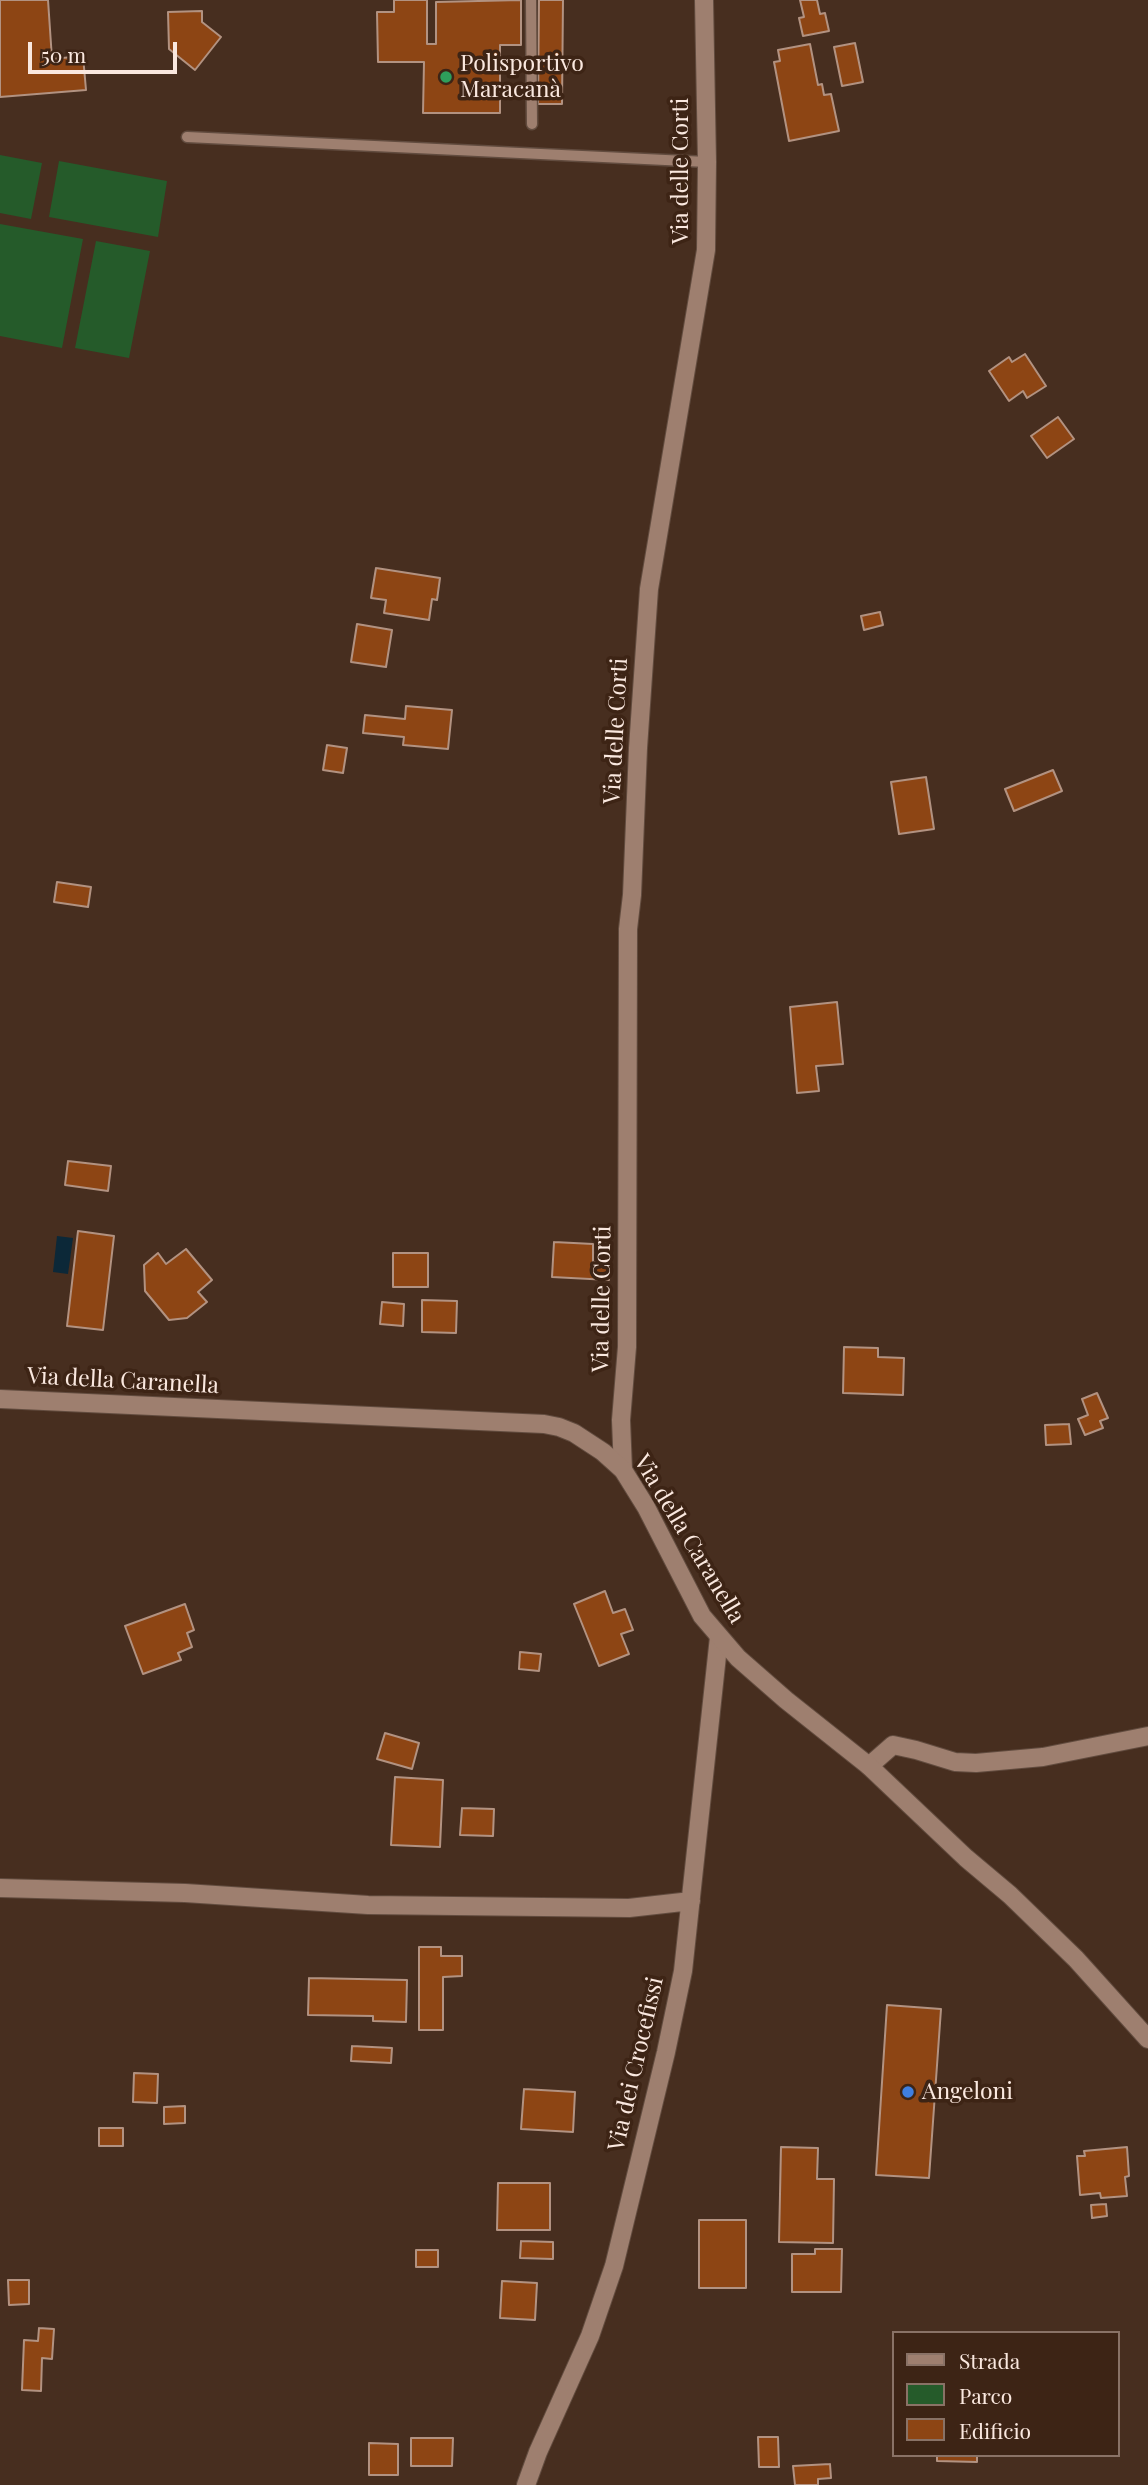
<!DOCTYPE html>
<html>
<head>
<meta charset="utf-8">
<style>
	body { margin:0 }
	#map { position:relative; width:1148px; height:2485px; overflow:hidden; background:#472e1f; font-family:"Playfair Display",serif }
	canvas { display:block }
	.legend { position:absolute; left:892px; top:2331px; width:228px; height:126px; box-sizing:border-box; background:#3d2415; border:2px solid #897266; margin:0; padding:9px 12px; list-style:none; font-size:21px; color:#fae8df }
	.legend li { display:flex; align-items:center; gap:14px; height:35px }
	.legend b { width:35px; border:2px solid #897266 }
	.scale { position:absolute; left:28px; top:42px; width:149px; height:32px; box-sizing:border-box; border:4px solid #fae8df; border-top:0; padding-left:9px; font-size:21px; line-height:24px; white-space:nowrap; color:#fae8df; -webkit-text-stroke:5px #3d2415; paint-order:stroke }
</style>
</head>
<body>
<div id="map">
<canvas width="1148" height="2485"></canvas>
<ul class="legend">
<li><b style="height:9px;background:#9e7f6f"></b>Strada</li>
<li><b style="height:19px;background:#255b2a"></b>Parco</li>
<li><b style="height:19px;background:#8d4514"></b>Edificio</li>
</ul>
<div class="scale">50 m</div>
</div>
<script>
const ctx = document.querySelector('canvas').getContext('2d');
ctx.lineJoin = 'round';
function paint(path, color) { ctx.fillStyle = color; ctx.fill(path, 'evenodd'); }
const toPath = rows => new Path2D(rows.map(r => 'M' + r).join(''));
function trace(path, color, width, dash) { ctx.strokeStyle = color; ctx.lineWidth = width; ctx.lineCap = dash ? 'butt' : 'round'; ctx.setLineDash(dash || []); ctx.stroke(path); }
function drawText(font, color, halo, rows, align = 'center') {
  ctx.font = font + ' "Playfair Display",serif'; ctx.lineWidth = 7; ctx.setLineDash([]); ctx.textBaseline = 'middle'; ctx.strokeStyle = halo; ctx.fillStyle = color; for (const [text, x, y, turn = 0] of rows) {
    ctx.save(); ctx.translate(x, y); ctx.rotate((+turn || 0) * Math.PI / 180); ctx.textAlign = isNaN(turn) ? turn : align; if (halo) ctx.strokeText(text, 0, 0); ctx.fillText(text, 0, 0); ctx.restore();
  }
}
paint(toPath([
	[0,155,42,163,31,219,0,213],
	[59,161,167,181,158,237,49,217],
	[0,224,83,239,62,348,0,336],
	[96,241,150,251,129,358,75,348]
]), '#255b2a');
paint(toPath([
	[57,1236,73,1238,68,1274,53,1272]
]), '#0c2838');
const building = toPath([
	[0,0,48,0,52,59,83,56,86,90,0,97,0,0],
	[394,0,427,0,427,44,436,44,436,2,521,0,521,45,500,45,500,113,423,113,424,62,378,62,377,12,394,12,394,0],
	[539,0,563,0,562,104,538,104,539,0],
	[800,0,817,0,820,14,825,13,829,31,803,36,799,18,804,17,800,0],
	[202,11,202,22,221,37,195,70,169,49,168,12,202,11],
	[855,43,863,82,842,86,834,47,855,43],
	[810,44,818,85,822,84,824,95,831,94,839,131,789,141,774,62,780,61,778,50,810,44],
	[1025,354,1046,386,1027,398,1023,391,1009,401,989,371,1009,357,1012,362,1025,354],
	[1058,417,1074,439,1047,458,1031,436,1058,417],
	[376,568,440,578,437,600,432,599,429,620,384,613,386,600,371,598,376,568],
	[880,612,883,625,864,630,861,616,880,612],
	[357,624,392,630,386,667,351,662,357,624],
	[406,706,452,710,448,749,403,745,404,737,363,733,365,715,405,719,406,706],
	[327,745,347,748,343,773,323,770,327,745],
	[1053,770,1062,791,1014,811,1005,789,1053,770],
	[926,777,934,829,899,834,891,782,926,777],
	[57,882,91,887,88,907,54,902,57,882],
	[837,1002,843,1064,816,1066,819,1091,797,1093,790,1007,837,1002],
	[68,1161,111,1166,108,1191,65,1185,68,1161],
	[78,1231,114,1236,103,1330,67,1326,78,1231],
	[554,1242,593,1244,593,1262,610,1262,609,1280,552,1277,554,1242],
	[186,1249,212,1280,198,1292,207,1302,187,1318,169,1320,145,1291,144,1265,158,1253,166,1264,186,1249],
	[393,1253,428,1253,428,1287,393,1287,393,1253],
	[422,1300,457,1301,456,1333,422,1332,422,1300],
	[382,1302,404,1304,403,1326,380,1324,382,1302],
	[844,1347,878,1348,878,1357,904,1358,903,1395,843,1393,844,1347],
	[1097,1393,1108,1418,1100,1421,1103,1428,1085,1435,1078,1419,1088,1415,1082,1399,1097,1393],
	[1069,1424,1071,1444,1046,1445,1045,1425,1069,1424],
	[605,1591,613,1613,625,1609,633,1630,621,1634,629,1654,599,1666,574,1604,605,1591],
	[185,1604,194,1630,187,1633,192,1647,178,1653,181,1660,143,1674,125,1626,185,1604],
	[520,1652,541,1654,539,1671,519,1669,520,1652],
	[385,1733,419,1743,412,1769,377,1759,385,1733],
	[395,1777,443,1780,440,1847,391,1845,395,1777],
	[462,1808,494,1809,493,1836,460,1835,462,1808],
	[419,1947,441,1947,441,1956,462,1956,462,1976,443,1977,443,2030,419,2030,419,1947],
	[309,1978,407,1980,406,2022,373,2021,373,2016,308,2015,309,1978],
	[887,2005,941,2009,929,2178,876,2175,887,2005],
	[352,2046,392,2048,391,2063,351,2061,352,2046],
	[134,2073,158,2074,157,2103,133,2102,134,2073],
	[524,2089,575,2092,573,2132,521,2129,524,2089],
	[185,2106,185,2123,164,2124,164,2107,185,2106],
	[99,2128,123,2128,123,2146,99,2146,99,2128],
	[781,2147,818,2148,817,2179,834,2179,833,2243,779,2242,781,2147],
	[1127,2147,1129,2176,1125,2177,1127,2196,1101,2198,1100,2193,1080,2195,1077,2156,1085,2156,1084,2151,1127,2147],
	[498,2183,550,2183,550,2230,497,2230,498,2183],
	[1106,2204,1107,2216,1092,2218,1091,2205,1106,2204],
	[699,2220,746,2220,746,2288,699,2288,699,2220],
	[521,2241,553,2242,553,2259,520,2258,521,2241],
	[815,2249,842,2249,841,2292,792,2292,792,2254,815,2254,815,2249],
	[416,2250,438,2250,438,2267,416,2267,416,2250],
	[8,2280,29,2280,29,2304,9,2305,8,2280],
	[502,2281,537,2283,535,2320,500,2318,502,2281],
	[39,2328,54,2329,52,2359,42,2358,41,2391,22,2390,24,2340,38,2341,39,2328],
	[758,2437,778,2437,779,2467,759,2467,758,2437],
	[411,2438,453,2438,452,2466,411,2466,411,2438],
	[369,2443,398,2444,398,2475,369,2475,369,2443],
	[937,2455,977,2455,977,2462,937,2461,937,2455],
	[830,2464,831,2478,818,2479,818,2485,795,2485,793,2466,830,2464]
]);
paint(building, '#8d4514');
trace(building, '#b29281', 2);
const service = toPath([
	[531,0,532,124],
	[187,137,707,162]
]);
const minor = toPath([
	[869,1766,893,1745,916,1750,955,1762,976,1763,1043,1757,1148,1736],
	[0,1888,185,1893,368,1905,629,1908,691,1901],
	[526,2485,538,2452,590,2336,614,2266,666,2052,683,1971,719,1637]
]);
const tertiary = toPath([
	[623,1470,621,1420,627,1347,628,929,632,895,638,748,649,589,706,250,707,162,704,0]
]);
const secondary = toPath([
	[0,1399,544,1424,559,1427,574,1433,603,1452,623,1470,646,1507,702,1616,738,1658,786,1700,869,1766,966,1858,1010,1895,1076,1959,1148,2039]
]);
trace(service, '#624c3f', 13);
trace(minor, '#624c3f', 20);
trace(tertiary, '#624c3f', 20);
trace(secondary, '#624c3f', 20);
trace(service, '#9e7f6f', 10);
trace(minor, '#9e7f6f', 18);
trace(tertiary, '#9e7f6f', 18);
trace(secondary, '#9e7f6f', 18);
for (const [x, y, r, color] of [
	[446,77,7,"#2e9e5b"],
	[908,2092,7,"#3f7fe0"]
]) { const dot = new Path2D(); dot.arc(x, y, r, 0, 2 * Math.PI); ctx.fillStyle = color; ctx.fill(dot); trace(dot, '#3d2415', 2.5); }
drawText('23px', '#fae8df', '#3d2415', [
	["Polisportivo",460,64],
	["Maracanà",460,90],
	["Angeloni",922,2092]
], 'left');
drawText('23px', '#fae8df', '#3d2415', [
	["Via delle Corti",681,171,-90],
	["Via delle Corti",616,731,-87],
	["Via delle Corti",602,1299,-89],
	["Via della Caranella",123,1381,3],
	["Via della Caranella",689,1539,59],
	["Via dei Crocefissi",636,2064,-77]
]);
</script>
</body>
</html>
